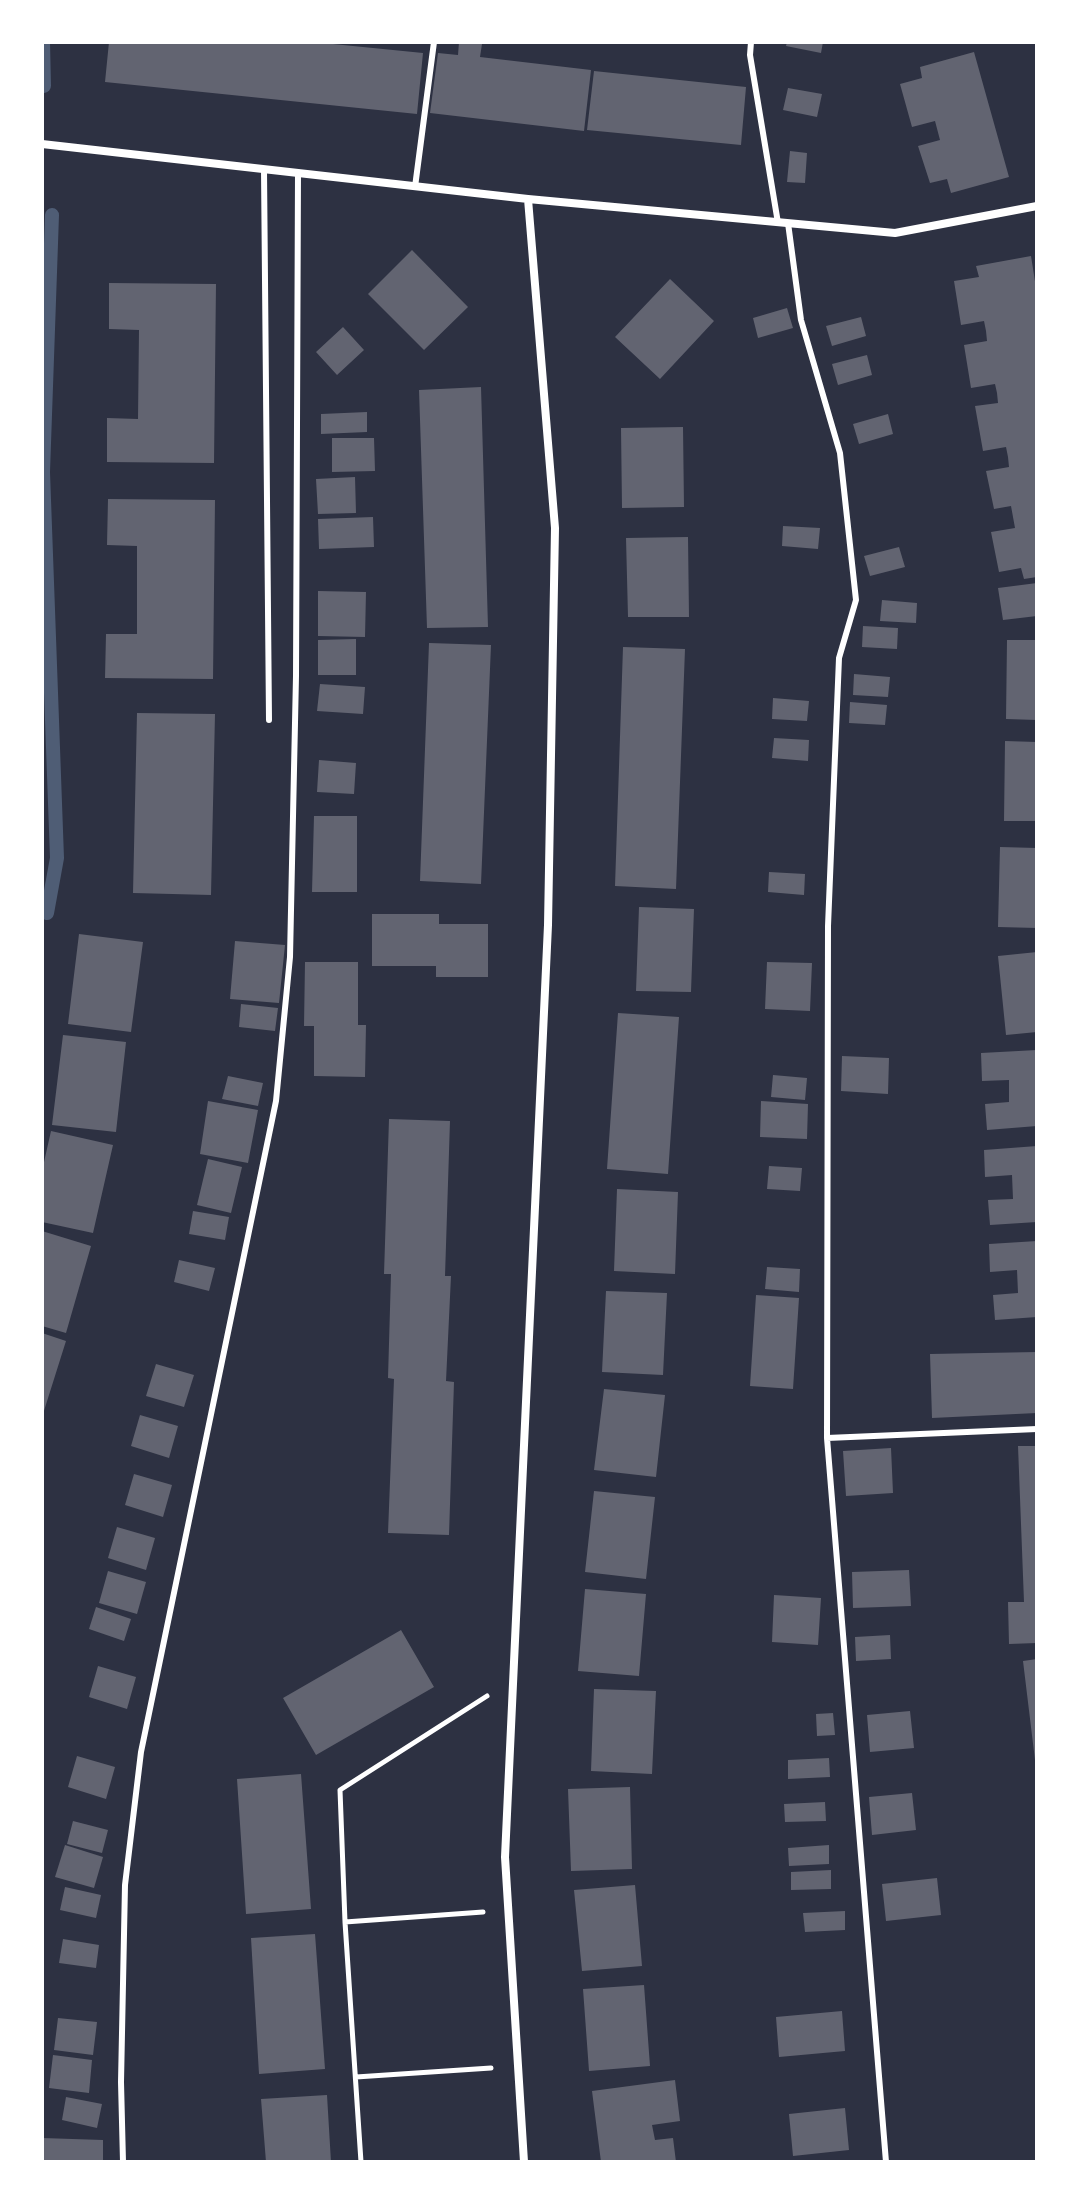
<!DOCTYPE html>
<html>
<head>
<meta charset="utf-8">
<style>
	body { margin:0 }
	#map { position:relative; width:1079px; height:2204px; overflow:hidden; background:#2d3142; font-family:"Varela Round",sans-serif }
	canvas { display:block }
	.frame { position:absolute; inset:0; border:44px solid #fff; pointer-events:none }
</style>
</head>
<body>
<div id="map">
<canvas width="1079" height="2204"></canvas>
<div class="frame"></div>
</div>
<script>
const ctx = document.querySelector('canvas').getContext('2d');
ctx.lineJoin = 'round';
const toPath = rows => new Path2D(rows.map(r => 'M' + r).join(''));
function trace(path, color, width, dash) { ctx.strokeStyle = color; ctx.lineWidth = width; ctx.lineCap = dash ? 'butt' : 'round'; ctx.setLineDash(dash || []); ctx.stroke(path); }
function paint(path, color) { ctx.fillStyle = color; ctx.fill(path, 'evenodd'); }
trace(toPath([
	[43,42,44,86],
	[47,913,57,858,43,472,52,215]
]), '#4f5d75', 14);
paint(toPath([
	[109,42,313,42,423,53,417,114,105,82],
	[459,42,482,44,480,57,591,70,584,131,430,113,438,53,458,55],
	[787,42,823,42,821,53,786,46],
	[974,52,1009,177,951,193,947,179,930,183,918,146,940,140,935,121,912,127,900,84,922,78,920,67],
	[594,71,746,87,741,145,587,130],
	[788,88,822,94,817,117,783,110],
	[790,151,807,153,805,183,787,182],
	[412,250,468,307,424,350,368,294],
	[1031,256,1037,294,1037,577,1024,579,1021,568,999,572,991,532,1015,528,1011,506,994,509,986,471,1009,467,1008,457,1006,447,983,451,975,406,998,403,997,393,995,384,971,388,964,345,987,341,986,331,984,321,961,325,954,281,979,277,976,266],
	[670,279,714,321,660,379,615,337],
	[109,283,216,284,214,463,107,462,107,418,138,419,139,330,109,329],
	[787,308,793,328,758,338,753,318],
	[861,317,866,336,832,346,826,326],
	[343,327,364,350,337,375,316,352],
	[867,355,872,375,838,385,832,364],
	[481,387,488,627,427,628,419,390],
	[367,412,367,432,321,434,321,414],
	[888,414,893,434,859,444,853,424],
	[683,427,684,507,622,508,621,428],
	[332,438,374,438,375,471,332,472],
	[355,477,356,513,318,514,316,479],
	[108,499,215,500,213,679,105,678,106,634,137,634,137,546,107,545],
	[373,517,374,547,319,549,318,519],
	[783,526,820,528,818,549,782,546],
	[688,537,689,617,628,617,626,538],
	[899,547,905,567,870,576,864,556],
	[1037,583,1037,616,1003,620,998,588],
	[318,591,366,592,365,637,318,636],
	[882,600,917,603,916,623,880,621],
	[863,626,898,628,897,649,862,647],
	[356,639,356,675,318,675,318,640],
	[1007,640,1037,640,1037,720,1006,719],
	[429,643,491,645,481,884,420,881],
	[623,647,685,649,676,889,615,886],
	[854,674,890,677,888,697,853,695],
	[320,684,365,687,363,714,317,711],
	[773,698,809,701,807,721,772,719],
	[850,702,887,705,885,725,849,723],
	[137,713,215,714,211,895,133,893],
	[774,738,809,740,808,761,772,758],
	[1005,741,1037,742,1037,821,1004,821],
	[319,760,356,763,354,794,317,792],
	[314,816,357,816,357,892,312,892],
	[1000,847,1037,848,1037,928,998,927],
	[769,872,805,874,804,895,768,892],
	[639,907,694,909,691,992,636,991],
	[372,914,439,914,439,924,488,924,488,977,436,977,436,966,372,966],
	[79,934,143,942,131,1032,68,1024],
	[235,941,285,945,279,1003,230,999],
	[1037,952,1037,1032,1006,1035,998,956],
	[305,962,358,962,358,1025,366,1025,365,1077,314,1076,314,1026,304,1026],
	[767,962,812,963,810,1011,765,1009],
	[241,1004,278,1008,275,1031,239,1027],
	[618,1013,679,1017,668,1174,607,1169],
	[63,1035,126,1042,116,1132,52,1125],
	[1037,1050,1037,1126,987,1130,985,1104,1009,1102,1009,1080,982,1081,981,1053],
	[842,1056,889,1058,888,1094,841,1091],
	[773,1075,807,1078,805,1100,771,1097],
	[228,1076,263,1083,258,1106,222,1099],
	[208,1101,258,1110,248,1163,200,1154],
	[761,1101,808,1104,807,1139,760,1137],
	[389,1119,450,1121,445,1276,451,1276,446,1381,454,1382,449,1535,388,1533,394,1379,388,1378,391,1274,384,1274],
	[51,1131,113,1145,93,1233,42,1222,42,1171],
	[1037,1146,1037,1222,990,1225,988,1200,1013,1199,1012,1175,985,1177,984,1150],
	[208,1159,242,1167,231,1213,197,1205],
	[769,1166,802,1168,800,1191,767,1189],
	[617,1189,678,1192,675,1274,614,1271],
	[193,1211,229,1217,225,1240,189,1234],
	[42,1231,91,1246,66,1333,42,1326],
	[1037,1241,1037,1317,995,1320,993,1295,1018,1293,1017,1270,990,1272,989,1244],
	[179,1260,215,1268,209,1291,174,1282],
	[767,1267,800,1269,799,1292,765,1289],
	[606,1291,667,1293,663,1375,602,1372],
	[756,1295,799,1298,793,1389,750,1386],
	[42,1333,66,1341,43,1414,42,1414],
	[1037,1352,1037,1413,932,1418,930,1354],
	[156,1364,194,1375,184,1407,146,1396],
	[604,1389,665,1395,656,1477,594,1470],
	[140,1415,178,1426,169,1458,131,1446],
	[1018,1446,1037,1446,1037,1643,1009,1644,1008,1602,1024,1602],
	[891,1448,893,1493,846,1496,843,1451],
	[134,1474,172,1485,163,1517,125,1505],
	[594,1491,655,1497,646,1579,585,1572],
	[117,1527,155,1538,146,1570,108,1558],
	[909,1570,911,1606,853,1608,852,1572],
	[108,1571,146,1582,137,1614,99,1603],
	[585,1589,646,1594,639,1676,578,1671],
	[774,1595,821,1598,818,1645,772,1642],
	[96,1607,131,1619,124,1641,89,1629],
	[401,1630,434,1687,316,1755,283,1698],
	[890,1635,891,1659,856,1661,855,1637],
	[1037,1659,1037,1760,1035,1760,1023,1661],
	[98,1666,136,1677,127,1709,89,1697],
	[594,1689,656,1691,652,1774,591,1771],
	[910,1711,914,1748,870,1752,867,1715],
	[833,1713,835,1735,817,1736,816,1714],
	[77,1756,115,1767,106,1799,68,1787],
	[829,1758,830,1777,788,1779,788,1760],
	[301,1774,311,1909,246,1914,237,1779],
	[630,1787,632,1869,571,1871,568,1789],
	[912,1793,916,1830,872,1835,869,1797],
	[825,1802,826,1821,785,1822,784,1804],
	[73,1821,108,1830,102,1853,67,1844],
	[65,1845,103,1857,94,1888,55,1877],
	[829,1845,829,1864,789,1866,788,1848],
	[831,1870,831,1889,791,1890,791,1872],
	[937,1878,941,1915,886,1921,882,1884],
	[635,1885,642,1966,582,1971,574,1890],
	[65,1887,101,1895,96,1918,60,1910],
	[845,1911,845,1930,805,1932,803,1913],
	[315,1934,325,2069,259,2074,251,1938],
	[63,1939,99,1945,96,1968,59,1963],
	[644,1985,650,2066,589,2071,583,1989],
	[842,2011,845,2051,779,2057,776,2017],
	[58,2018,97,2022,93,2055,54,2050],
	[53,2055,92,2060,89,2093,49,2088],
	[675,2080,680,2121,652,2125,655,2140,673,2138,676,2162,601,2162,592,2091],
	[327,2095,331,2162,266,2162,261,2099],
	[66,2097,102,2104,97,2128,62,2120],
	[845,2108,849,2150,793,2156,789,2114],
	[42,2138,103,2140,103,2162,42,2162]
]), '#626471');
trace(toPath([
	[345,1922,483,1912],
	[356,2077,491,2068],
	[361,2162,345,1922,340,1790,487,1696]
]), '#fff', 5);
trace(toPath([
	[751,42,750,55,778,223],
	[264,170,269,720],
	[415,187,434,42],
	[788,223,801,320,840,453,856,600,839,658,828,926,827,1438,886,2162],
	[827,1438,1037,1429],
	[123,2162,121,2082,125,1885,141,1752,276,1101,290,957,296,676,298,173]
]), '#fff', 6);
trace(toPath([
	[42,144,528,199,895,233,1037,206],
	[524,2162,505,1857,548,925,555,528,528,199]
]), '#fff', 8);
</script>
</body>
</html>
